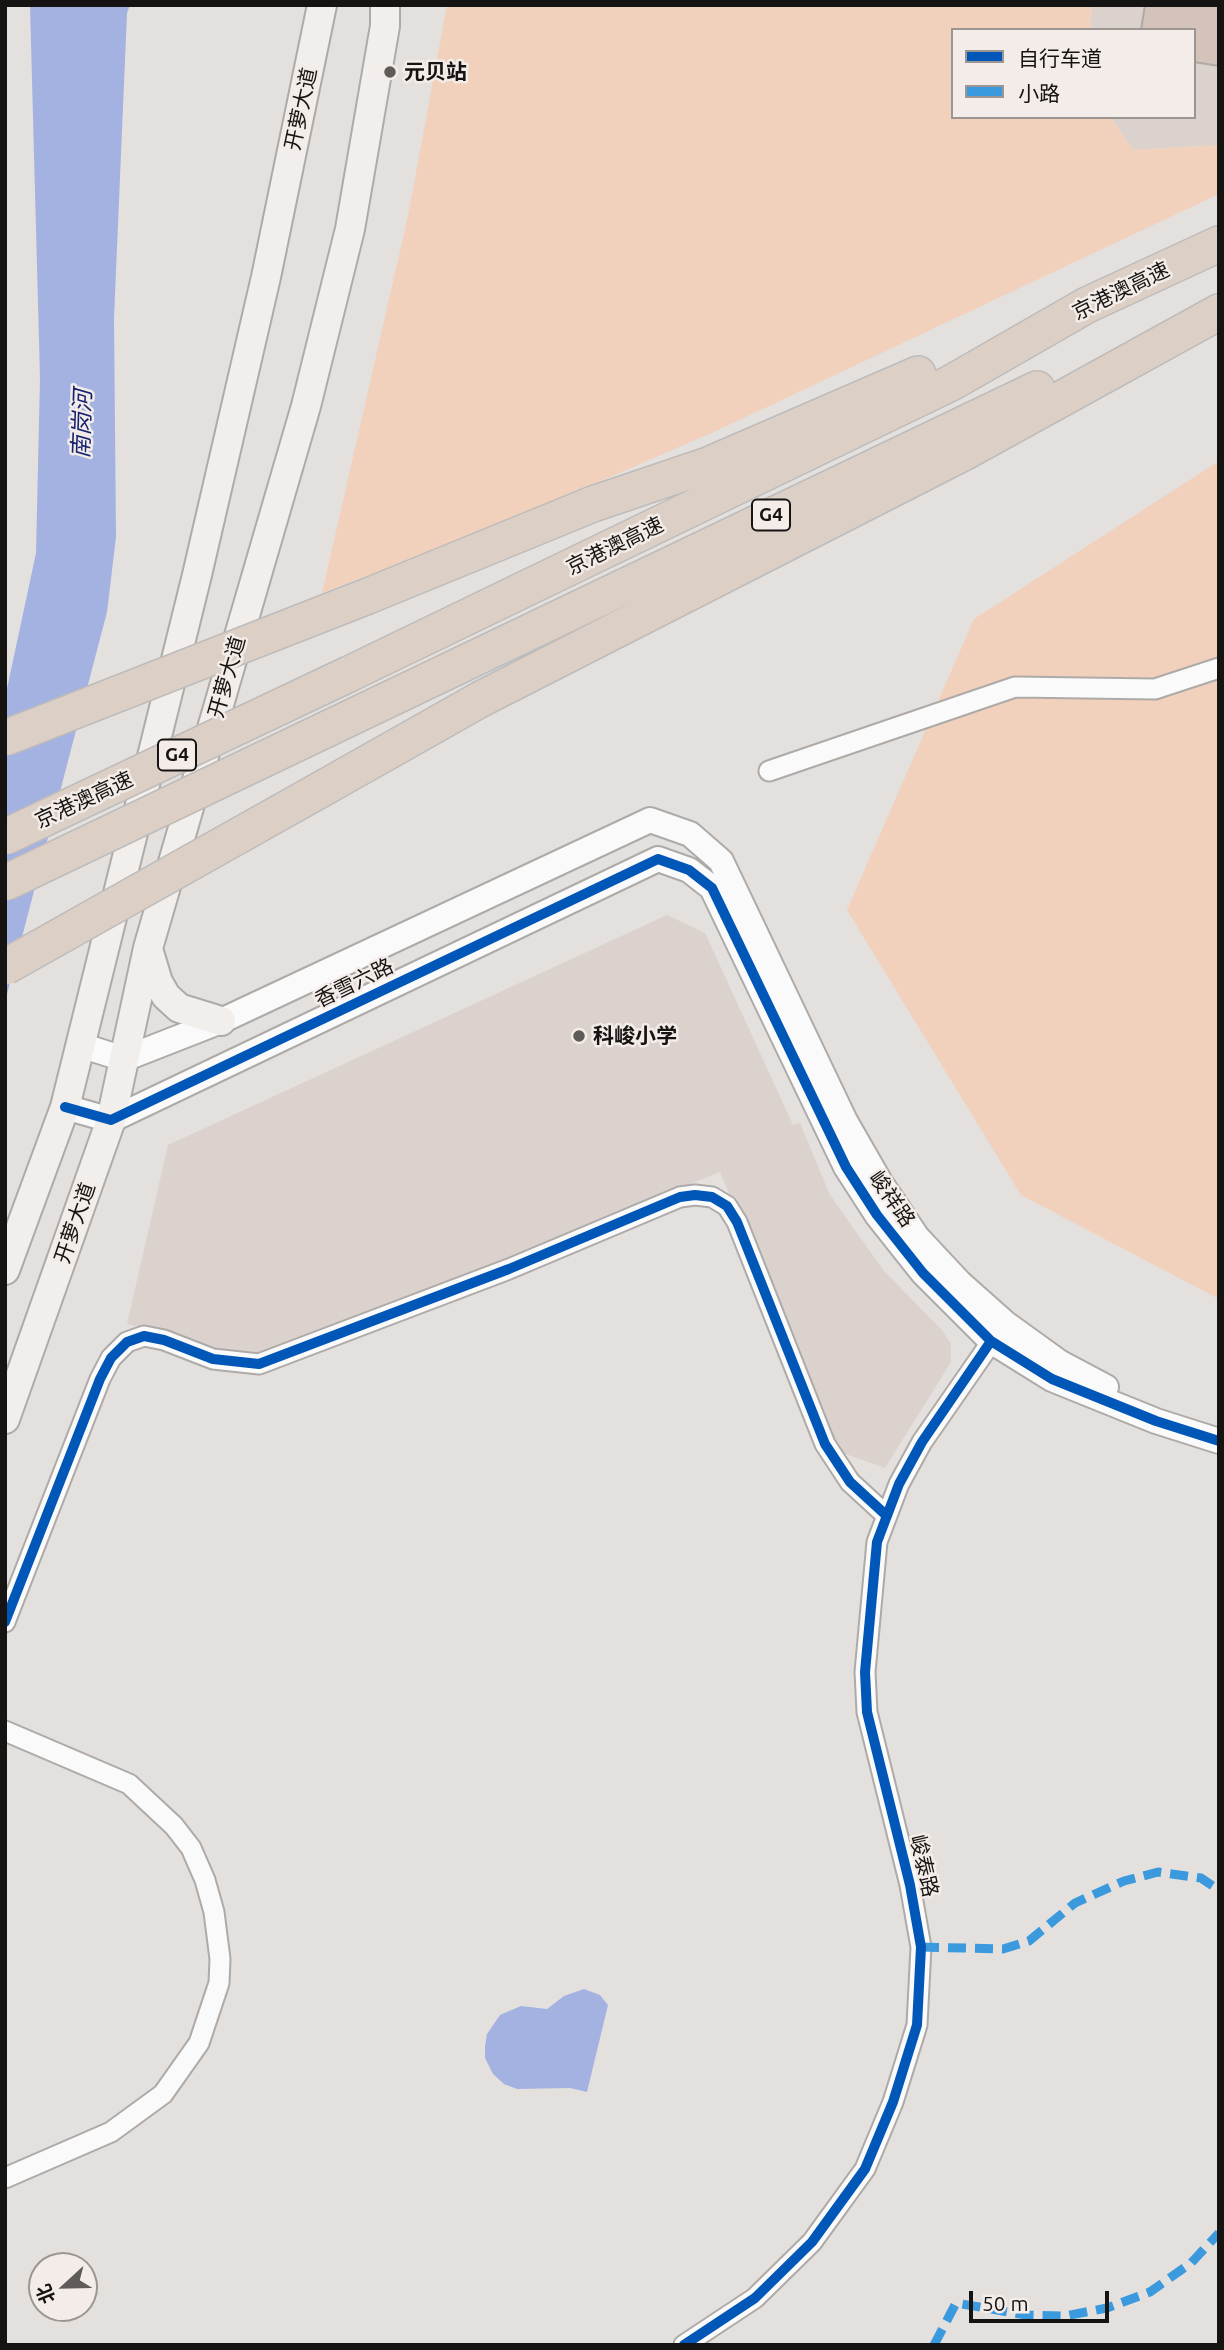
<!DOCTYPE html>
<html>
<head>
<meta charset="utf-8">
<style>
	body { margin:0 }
	#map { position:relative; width:1224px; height:2350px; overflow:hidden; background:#e3e0de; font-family:Ubuntu,"Noto Sans SC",sans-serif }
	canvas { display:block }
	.frame { position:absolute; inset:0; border:7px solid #161412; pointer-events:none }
	.legend { position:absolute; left:951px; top:28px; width:245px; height:91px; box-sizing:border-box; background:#f3ece8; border:2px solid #9b9692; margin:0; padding:9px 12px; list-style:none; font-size:21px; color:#161412 }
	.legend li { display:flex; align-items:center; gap:14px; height:35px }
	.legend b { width:35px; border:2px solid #9b9692 }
	.north { position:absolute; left:28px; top:2252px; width:70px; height:70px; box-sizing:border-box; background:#f3ece8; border:2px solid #9b9692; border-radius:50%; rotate:248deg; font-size:19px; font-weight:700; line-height:28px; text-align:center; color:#161412 }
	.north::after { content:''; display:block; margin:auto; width:24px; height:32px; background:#5e5b59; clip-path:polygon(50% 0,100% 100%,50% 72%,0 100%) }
	.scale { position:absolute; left:969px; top:2291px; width:140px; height:32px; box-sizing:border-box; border:4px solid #161412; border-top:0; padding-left:9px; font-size:21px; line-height:24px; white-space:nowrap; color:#161412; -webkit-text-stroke:5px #f3ece8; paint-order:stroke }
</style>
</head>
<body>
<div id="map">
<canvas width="1224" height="2350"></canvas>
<div class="frame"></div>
<ul class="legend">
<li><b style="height:9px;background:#0057b8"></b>自行车道</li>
<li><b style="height:9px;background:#3b9ade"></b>小路</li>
</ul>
<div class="north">北</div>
<div class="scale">50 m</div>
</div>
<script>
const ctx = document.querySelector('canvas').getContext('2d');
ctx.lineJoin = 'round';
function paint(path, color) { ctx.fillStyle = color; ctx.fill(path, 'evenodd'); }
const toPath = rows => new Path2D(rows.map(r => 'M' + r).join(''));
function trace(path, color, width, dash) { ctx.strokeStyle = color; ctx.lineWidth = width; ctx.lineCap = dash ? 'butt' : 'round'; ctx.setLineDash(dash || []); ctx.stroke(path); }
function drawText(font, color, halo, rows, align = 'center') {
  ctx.font = font + ' Ubuntu,"Noto Sans SC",sans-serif'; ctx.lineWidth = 5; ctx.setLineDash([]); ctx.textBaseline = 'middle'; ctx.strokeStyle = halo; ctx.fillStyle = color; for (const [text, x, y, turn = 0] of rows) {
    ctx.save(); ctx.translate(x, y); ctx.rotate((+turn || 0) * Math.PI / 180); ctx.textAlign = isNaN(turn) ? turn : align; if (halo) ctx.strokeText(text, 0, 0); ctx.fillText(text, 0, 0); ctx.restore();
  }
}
paint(toPath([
	[1092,5,1219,5,1219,145,1133,150,1110,117,1194,117,1194,30,1090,30],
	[667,915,705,933,793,1125,800,1123,830,1195,884,1271,942,1330,951,1344,951,1362,885,1468,837,1451,720,1172,280,1349,244,1355,127,1324,168,1145]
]), '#dbd2cd');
paint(toPath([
	[447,5,1092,5,1090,30,953,30,953,117,1110,117,1133,150,1219,145,1219,194,716,431,500,525,322,593,408,216],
	[1219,461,1219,1299,1021,1195,847,910,974,619]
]), '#f1d0bc');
paint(toPath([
	[30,5,130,5,127,13,114,318,116,537,107,612,5,1002,5,698,36,553,40,378],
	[584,1989,600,1995,608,2005,587,2092,570,2088,517,2089,504,2084,493,2074,485,2058,485,2046,487,2034,500,2015,521,2006,547,2009,564,1996]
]), '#a4b2e2');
const building = toPath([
	[1145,5,1219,5,1219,66,1194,62,1194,30,1141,30,1145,5]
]);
paint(building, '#d3c3bb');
trace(building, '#adaaa9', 2);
const minor = toPath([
	[769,771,1015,687,1155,689,1219,668],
	[5,1622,100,1379,111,1358,127,1342,144,1336,164,1340,213,1359,259,1364,509,1269,680,1197,695,1195,712,1197,727,1206,737,1222,825,1444,850,1482,887,1516],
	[5,1731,129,1784,174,1826,191,1848,205,1880,214,1912,220,1959,219,1983,199,2043,163,2094,111,2132,5,2178],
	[684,2345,755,2298,812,2242,865,2169,893,2102,917,2025,921,1947,910,1885,867,1712,865,1672,877,1542,899,1484,922,1442,999,1331]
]);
const tertiary = toPath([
	[80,1045,124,1059,221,1021,650,820,690,834,721,861,845,1121,880,1182,917,1237,960,1283,1005,1323,1059,1362,1106,1387],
	[65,1107,111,1120,658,859,689,870,712,888,846,1167,877,1215,923,1273,991,1341,1052,1379,1156,1421,1219,1441]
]);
const secondary = toPath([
	[148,949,158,982,166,996,179,1008,221,1021],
	[5,1270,65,1107,197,575,266,277,322,5],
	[5,1419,111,1120,148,948,306,406,350,229,385,26,385,5]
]);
const motorway = toPath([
	[368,596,593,504,708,465,918,374],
	[349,674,951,383,1087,305,1219,244],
	[327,729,1037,389],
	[327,786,481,699,965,452,1219,312]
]);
trace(minor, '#adaaa8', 23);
trace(tertiary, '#adaaa8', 28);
trace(secondary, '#adaaa8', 32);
trace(motorway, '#bdbcbb', 38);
trace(minor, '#fbfafa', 19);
trace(tertiary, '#fbfafa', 24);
trace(secondary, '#f1eeeb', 28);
trace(motorway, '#dccfc6', 35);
const motorwayBridge = toPath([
	[5,738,368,596],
	[5,837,349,674],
	[5,883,327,729],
	[5,967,327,786]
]);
trace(motorwayBridge, '#bdbcbb', 38, []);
trace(motorwayBridge, '#dccfc6', 35);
trace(toPath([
	[921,1947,1003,1949,1029,1941,1075,1903,1124,1881,1158,1872,1201,1878,1219,1890],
	[934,2345,956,2303,1026,2315,1065,2316,1107,2308,1150,2292,1191,2263,1219,2233]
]), '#3b9ade', 9, [18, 9]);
trace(toPath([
	[65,1107,111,1120,658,859,689,870,712,888,846,1167,877,1215,923,1273,991,1341,1052,1379,1156,1421,1219,1441],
	[5,1622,100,1379,111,1358,127,1342,144,1336,164,1340,213,1359,259,1364,509,1269,680,1197,695,1195,712,1197,727,1206,737,1222,825,1444,850,1482,887,1516],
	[684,2345,755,2298,812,2242,865,2169,893,2102,917,2025,921,1947,910,1885,867,1712,865,1672,877,1542,899,1484,922,1442,991,1341]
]), '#0057b8', 10);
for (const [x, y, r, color] of [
	[390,72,7,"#5e5b59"],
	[579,1036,7,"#5e5b59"]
]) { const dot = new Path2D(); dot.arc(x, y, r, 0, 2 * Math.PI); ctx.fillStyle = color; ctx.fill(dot); trace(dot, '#f3ece8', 2.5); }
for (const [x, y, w] of [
	[771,515,38],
	[177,755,38]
]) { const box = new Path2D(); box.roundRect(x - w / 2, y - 15.5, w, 31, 5); ctx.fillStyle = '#f3ece8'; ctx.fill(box); trace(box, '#161412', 2); }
drawText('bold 19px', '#161412', null, [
	["G4",771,515],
	["G4",177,755]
]);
drawText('bold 21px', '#161412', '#f3ece8', [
	["元贝站",404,72],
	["科峻小学",593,1036]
], 'left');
drawText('21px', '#161412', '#f3ece8', [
	["开萝大道",301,109,-78],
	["京港澳高速",1121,291,-26],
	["京港澳高速",615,546,-26],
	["开萝大道",227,677,-74],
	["京港澳高速",84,800,-25],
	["香雪六路",354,983,-26],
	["峻祥路",892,1199,55],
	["开萝大道",75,1223,-71],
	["峻泰路",924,1866,77]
]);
drawText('italic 23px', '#172370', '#f3ece8', [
	["南岗河",82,424,-88]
]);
</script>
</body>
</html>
